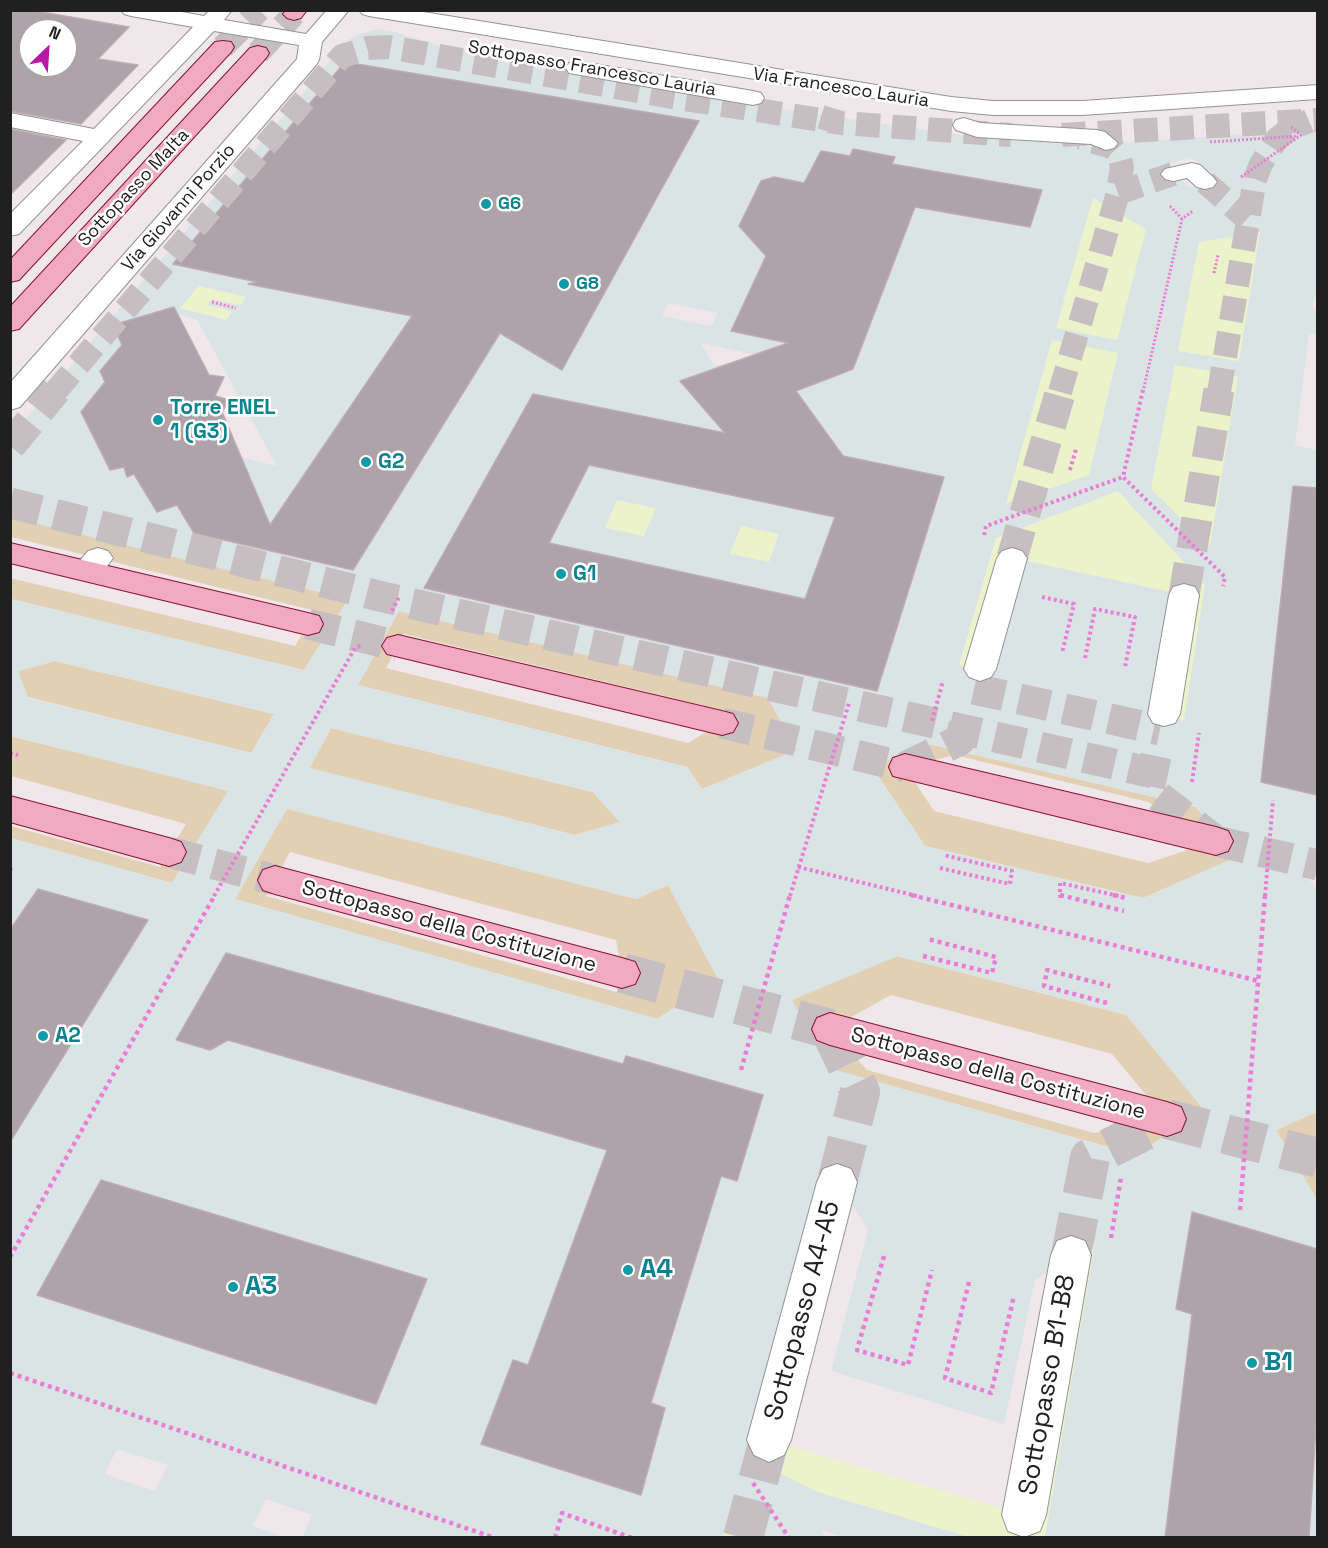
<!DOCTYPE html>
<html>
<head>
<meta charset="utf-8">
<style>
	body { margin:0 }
	#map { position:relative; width:1328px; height:1548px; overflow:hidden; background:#efe7e9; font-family:"Space Grotesk",sans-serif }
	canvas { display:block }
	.frame { position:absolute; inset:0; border:12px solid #202020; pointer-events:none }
	.north { position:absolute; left:18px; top:18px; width:60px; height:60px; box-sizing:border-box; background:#fff; border:2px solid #a6a6a6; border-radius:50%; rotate:25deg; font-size:16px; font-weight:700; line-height:24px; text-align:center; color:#202020 }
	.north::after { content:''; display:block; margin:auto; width:21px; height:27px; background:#b619a7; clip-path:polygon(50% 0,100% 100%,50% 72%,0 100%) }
</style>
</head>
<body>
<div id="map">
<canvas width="1328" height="1548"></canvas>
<div class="frame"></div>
<div class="north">N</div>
</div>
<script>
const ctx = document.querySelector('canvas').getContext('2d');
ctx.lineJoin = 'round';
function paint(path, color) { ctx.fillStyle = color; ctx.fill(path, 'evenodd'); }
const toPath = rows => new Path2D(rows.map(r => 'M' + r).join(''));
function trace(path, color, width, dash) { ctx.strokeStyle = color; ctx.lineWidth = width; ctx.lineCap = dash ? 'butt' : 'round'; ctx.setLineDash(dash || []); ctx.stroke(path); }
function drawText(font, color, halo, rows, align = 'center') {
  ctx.font = font + ' "Space Grotesk",sans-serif'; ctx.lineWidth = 5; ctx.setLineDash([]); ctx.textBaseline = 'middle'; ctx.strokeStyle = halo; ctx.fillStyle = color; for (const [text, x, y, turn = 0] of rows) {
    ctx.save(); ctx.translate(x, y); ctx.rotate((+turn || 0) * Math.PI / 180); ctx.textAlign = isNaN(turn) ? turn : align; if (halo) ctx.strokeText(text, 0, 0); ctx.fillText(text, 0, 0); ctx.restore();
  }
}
paint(toPath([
	[11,517,349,599,304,670,11,599,10,578,295,646,316,611,11,537],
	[399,611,768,698,797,750,702,789,687,767,358,685],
	[404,634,736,713,736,714,688,743,386,668],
	[55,661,274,714,251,753,28,697,17,671],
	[331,728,593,792,620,822,575,835,309,768],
	[10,736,229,790,172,883,11,838,11,826,160,867,186,824,11,776],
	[929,744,1196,807,1235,858,1143,898,925,846,872,767],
	[955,755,1148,802,1215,841,1148,863,934,811,905,767],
	[287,808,636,899,668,885,718,979,657,1019,235,899],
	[290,852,616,940,627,995,266,896],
	[897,956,1127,1015,1204,1110,1137,1155,828,1068,791,1000],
	[891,995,1112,1054,1166,1119,1094,1133,867,1070,830,1029],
	[1317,1112,1317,1200,1276,1130]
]), '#e2d0b4');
paint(toPath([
	[1093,198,1146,229,1118,340,1056,329],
	[1260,231,1239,361,1178,351,1199,242],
	[199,286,247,297,240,305,212,299,207,304,234,311,226,320,180,309],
	[1052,340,1118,352,1089,475,1005,504],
	[1175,365,1238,376,1210,548,1150,489],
	[1118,491,1205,585,1184,720,1170,717,1184,595,1013,558,974,669,959,666,996,538],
	[617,500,657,508,644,536,605,528],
	[741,526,779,534,769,562,729,554],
	[827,1156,826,1183,769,1440,1024,1515,1084,1259,1096,1241,1045,1537,969,1537,818,1492,745,1456],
	[735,1494,766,1537,723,1537]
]), '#ecf3ca');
paint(toPath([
	[378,29,394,32,485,59,769,107,980,138,1086,145,1317,129,1318,284,1312,308,1317,309,1317,334,1309,333,1295,445,1317,450,1317,543,1287,538,1278,609,1317,618,1317,648,1276,640,1261,782,1317,795,1317,864,1304,874,1317,888,1317,1112,1276,1130,1317,1200,1317,1249,1193,1212,1192,1314,1165,1537,1045,1537,1095,1243,1084,1259,1071,1255,1035,1280,1004,1424,831,1371,868,1230,838,1182,826,1183,826,1160,745,1456,818,1492,969,1537,845,1538,822,1530,825,1537,766,1537,735,1495,723,1537,302,1537,312,1515,266,1499,253,1526,286,1537,11,1537,11,1142,148,921,11,930,11,838,172,883,228,791,11,736,11,599,304,670,348,599,10,517,11,436,348,40,359,34],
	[627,109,699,122,647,216],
	[853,149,894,157,892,164,1031,188,1041,194,1032,222,1022,225,915,207,867,332,742,308,774,239,746,234,739,226,761,181,774,177,804,183,821,151,850,156],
	[1190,157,1217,177,1189,187,1163,166],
	[259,164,247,279,174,264],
	[1093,198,1146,229,1117,340,1056,328],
	[1260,232,1239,361,1178,351,1199,242],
	[199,286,246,297,240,305,212,299,206,305,233,311,226,320,180,308],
	[669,303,717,313,717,314,711,326,662,316],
	[160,309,197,320,277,466,241,457,154,466,127,476,124,467,110,470,81,412,105,382,101,371,122,345,139,331],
	[1052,340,1118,353,1089,475,1006,504],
	[701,343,840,373,744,359,714,366],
	[382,359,471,379,353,570,255,547],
	[1175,365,1238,376,1210,547,1151,489],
	[533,394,943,477,925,536,503,447],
	[577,488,549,543,805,599,827,541,918,561,877,691,425,587],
	[1118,491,1205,585,1184,720,1171,717,1184,595,1013,558,973,669,959,665,996,538],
	[617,500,656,508,644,536,605,528],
	[741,526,779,534,769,562,730,554],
	[399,611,768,698,797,750,702,789,687,767,358,685],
	[55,661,274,714,274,715,251,753,28,698,18,671],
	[331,728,593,792,620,822,575,835,310,768],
	[929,744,1196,807,1234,858,1143,898,925,846,872,767],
	[287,809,636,899,668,885,718,979,657,1019,235,899],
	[226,953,575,1051,576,1051,228,1040,210,1050,177,1041],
	[897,956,1126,1015,1204,1110,1136,1155,829,1068,792,1000],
	[626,1056,763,1095,737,1181,721,1176,651,1403,665,1408,641,1495,482,1444,513,1360,528,1365,610,1142],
	[102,1180,427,1278,376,1404,38,1295],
	[117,1449,168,1465,155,1491,105,1474],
	[1317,1412,1317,1537,1309,1537]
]), '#dbe4e5');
const building = toPath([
	[10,10,30,10,129,27,98,59,138,65,81,124,10,111,10,10],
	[30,30,66,30,66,66,30,66,30,30],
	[345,62,699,121,562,370,500,333,353,570,194,533,177,505,157,512,134,474,127,477,124,467,110,470,81,412,105,382,100,371,122,345,113,325,174,307,209,375,224,377,215,396,229,400,222,412,270,525,412,316,248,284,257,282,173,264,345,62],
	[10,129,66,140,10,195,10,129],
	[853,149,895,157,892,164,1042,190,1030,227,915,207,853,369,796,391,843,456,944,477,877,691,424,588,533,394,725,433,680,381,788,343,731,331,766,256,739,226,761,181,774,177,804,183,821,151,850,156,853,149],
	[589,465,835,517,805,599,549,543,589,465],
	[1293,486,1317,488,1317,795,1261,782,1293,486],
	[38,889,148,920,10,1142,10,930,38,889],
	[226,953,623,1064,626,1056,763,1095,737,1181,721,1176,651,1403,665,1408,641,1495,481,1444,513,1360,528,1365,607,1150,228,1040,210,1050,176,1040,226,953],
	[101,1180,427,1279,376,1404,37,1295,101,1180],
	[1192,1212,1317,1249,1317,1412,1309,1538,1165,1538,1192,1314,1176,1309,1192,1212]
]);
paint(building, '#ada3a8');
trace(building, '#bfabb4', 1.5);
trace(toPath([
	[821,117,841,123,1011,135],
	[1062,135,1318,120],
	[1205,182,1247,219],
	[1118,193,1173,174],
	[55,392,342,56,368,48,388,47,684,99,841,123],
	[1060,392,1118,193,1122,167,1119,155,1112,147,1080,138],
	[1219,392,1255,179,1261,164,1277,139,1288,130,1309,121]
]), '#c6bfc1', 24, [24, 12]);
trace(toPath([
	[10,446,56,390],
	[10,503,383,597,1153,773],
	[1012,558,1061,390],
	[1184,595,1219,390],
	[974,689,1160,730],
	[1156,756,1149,789,1216,841],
	[905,767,960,740,967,716]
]), '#c6bfc1', 31, [31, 15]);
trace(toPath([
	[830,1029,860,1092,837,1182],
	[1071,1255,1090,1158,1167,1119],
	[743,1538,769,1440]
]), '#c6bfc1', 40, [40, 20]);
trace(toPath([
	[223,47,259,10],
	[258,53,294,14]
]), '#c6bfc1', 24, [24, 12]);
trace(toPath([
	[308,624,398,646],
	[722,723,905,767],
	[1216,841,1318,865],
	[169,852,275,880]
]), '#c6bfc1', 31, [31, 15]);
trace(toPath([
	[622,973,830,1029],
	[1167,1119,1318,1158]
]), '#c6bfc1', 40, [40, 20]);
const minor = toPath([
	[121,10,171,10,204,16,210,10,232,10,224,20,306,34,327,10,349,10,322,42,319,60,316,65,20,407,10,410,10,383,297,59,299,45,214,31,19,234,10,236,10,214,83,141,10,127,10,113,94,129,193,27,131,16,124,14,121,10],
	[359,10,411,10,951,97,993,101,1082,101,1318,85,1318,99,1082,115,993,115,951,111,369,16,362,14,359,10],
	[577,61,753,91,761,93,764,98,761,103,753,105,569,73,566,68,569,63,577,61],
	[964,118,980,123,1097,130,1105,132,1118,143,1114,148,1106,150,1091,144,977,137,956,130,953,125,956,120,964,118],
	[1192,163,1200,165,1213,177,1217,182,1213,187,1205,189,1197,187,1187,178,1173,181,1165,179,1161,174,1165,169,1192,163],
	[98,548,108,551,113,558,108,565,99,578,88,581,77,578,73,571,77,564,88,551,98,548],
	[1012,548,1022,551,1027,558,996,669,991,677,980,681,969,677,964,669,997,558,1002,551,1012,548],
	[1184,584,1195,587,1199,595,1180,714,1175,723,1164,726,1153,723,1148,714,1169,595,1173,587,1184,584],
	[837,1164,851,1169,857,1182,791,1440,784,1455,769,1462,754,1455,747,1440,817,1182,823,1169,837,1164],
	[1071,1236,1085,1241,1091,1255,1046,1515,1040,1531,1024,1537,1008,1531,1002,1515,1051,1255,1057,1241,1071,1236]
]);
const major = toPath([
	[286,10,307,10,301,18,294,20,287,18,283,14,286,10],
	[223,41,231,42,234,47,231,52,19,280,10,282,10,260,215,42,223,41],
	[258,46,266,48,269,53,266,58,19,329,10,331,10,307,250,48,258,46],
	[10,543,308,613,319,616,323,624,319,632,308,635,10,563,10,543],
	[398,635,722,711,733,714,738,723,733,732,722,735,387,654,382,646,387,638,398,635],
	[905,754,1216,827,1228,831,1233,841,1228,851,1216,855,893,776,889,767,893,758,905,754],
	[10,796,169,838,181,842,186,852,181,862,169,866,10,822,10,796],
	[275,866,622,958,635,962,640,973,635,984,622,988,275,894,263,890,258,880,263,870,275,866],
	[830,1013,1167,1102,1181,1107,1186,1119,1181,1131,1167,1136,830,1045,817,1040,812,1029,817,1018,830,1013]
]);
trace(minor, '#949494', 2);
trace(major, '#88132f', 2);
trace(toPath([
	[1210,142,1298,136],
	[1241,177,1301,135,1290,126],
	[1170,206,1182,219],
	[1214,273,1218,255],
	[212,302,236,308],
	[1143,392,1182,219,1193,211]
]), '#e97ed4', 3, [2, 2]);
trace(toPath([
	[1143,390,1123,477,1225,577,1223,586],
	[1070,470,1076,449],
	[984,535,986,526,1123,477],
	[1042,597,1074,604,1062,653],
	[392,611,399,597],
	[1085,658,1095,609,1135,617,1125,667],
	[932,721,943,681],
	[10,753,18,755],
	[1192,782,1199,733],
	[798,867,917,896],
	[940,868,1010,884,1012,871,943,855],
	[10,870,13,865],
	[214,896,355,648,362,645],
	[790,896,849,703],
	[1062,896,1060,896,1060,883,1119,896],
	[1265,896,1273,800]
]), '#e97ed4', 4, [3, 3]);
trace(toPath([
	[911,895,1259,981],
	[1060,895,1124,911],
	[1113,895,1126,898],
	[923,956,992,973,996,957,928,939],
	[1107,1003,1044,986,1047,970,1110,986],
	[741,1070,790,895],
	[1240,1210,1265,895],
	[1111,1238,1121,1177],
	[884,1256,857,1350,908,1365,932,1270],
	[10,1257,215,895],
	[969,1282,945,1378,991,1393,1014,1296],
	[10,1373,495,1538],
	[753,1483,789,1538],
	[555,1538,562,1513,632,1538]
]), '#e97ed4', 4.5, [4, 4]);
paint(minor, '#fff');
paint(major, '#f1aac2');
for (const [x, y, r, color] of [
	[486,204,6,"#0f9aa8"],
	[564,284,6,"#0f9aa8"],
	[158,420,6,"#0f9aa8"],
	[366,462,6,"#0f9aa8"],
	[561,574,6,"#0f9aa8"],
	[43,1036,6,"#0f9aa8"],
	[628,1270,6,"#0f9aa8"],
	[233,1287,6,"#0f9aa8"],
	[1252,1363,6,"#0f9aa8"]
]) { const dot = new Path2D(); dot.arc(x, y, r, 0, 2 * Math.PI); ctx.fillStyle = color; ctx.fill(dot); trace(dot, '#fff', 2); }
drawText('18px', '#202020', '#fff', [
	["Sottopasso Francesco Lauria",592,69,10],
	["Via Francesco Lauria",841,88,9],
	["Sottopasso Malta",134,188,-47],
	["Via Giovanni Porzio",179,208,-49]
]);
drawText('bold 18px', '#0d838f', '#fff', [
	["G6",498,204],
	["G8",576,284]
], 'left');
drawText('bold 21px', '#0d838f', '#fff', [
	["Torre ENEL",170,408],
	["1 (G3)",170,432],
	["G2",378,462],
	["G1",573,574],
	["A2",55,1036]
], 'left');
drawText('21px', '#202020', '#fff', [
	["Sottopasso della Costituzione",449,927,15],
	["Sottopasso della Costituzione",998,1074,15]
]);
drawText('bold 26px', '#0d838f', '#fff', [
	["A4",640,1270],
	["A3",245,1287],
	["B1",1264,1363]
], 'left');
drawText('26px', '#202020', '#fff', [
	["Sottopasso A4-A5",803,1311,-75],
	["Sottopasso B1-B8",1048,1385,-80]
]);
</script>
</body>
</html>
